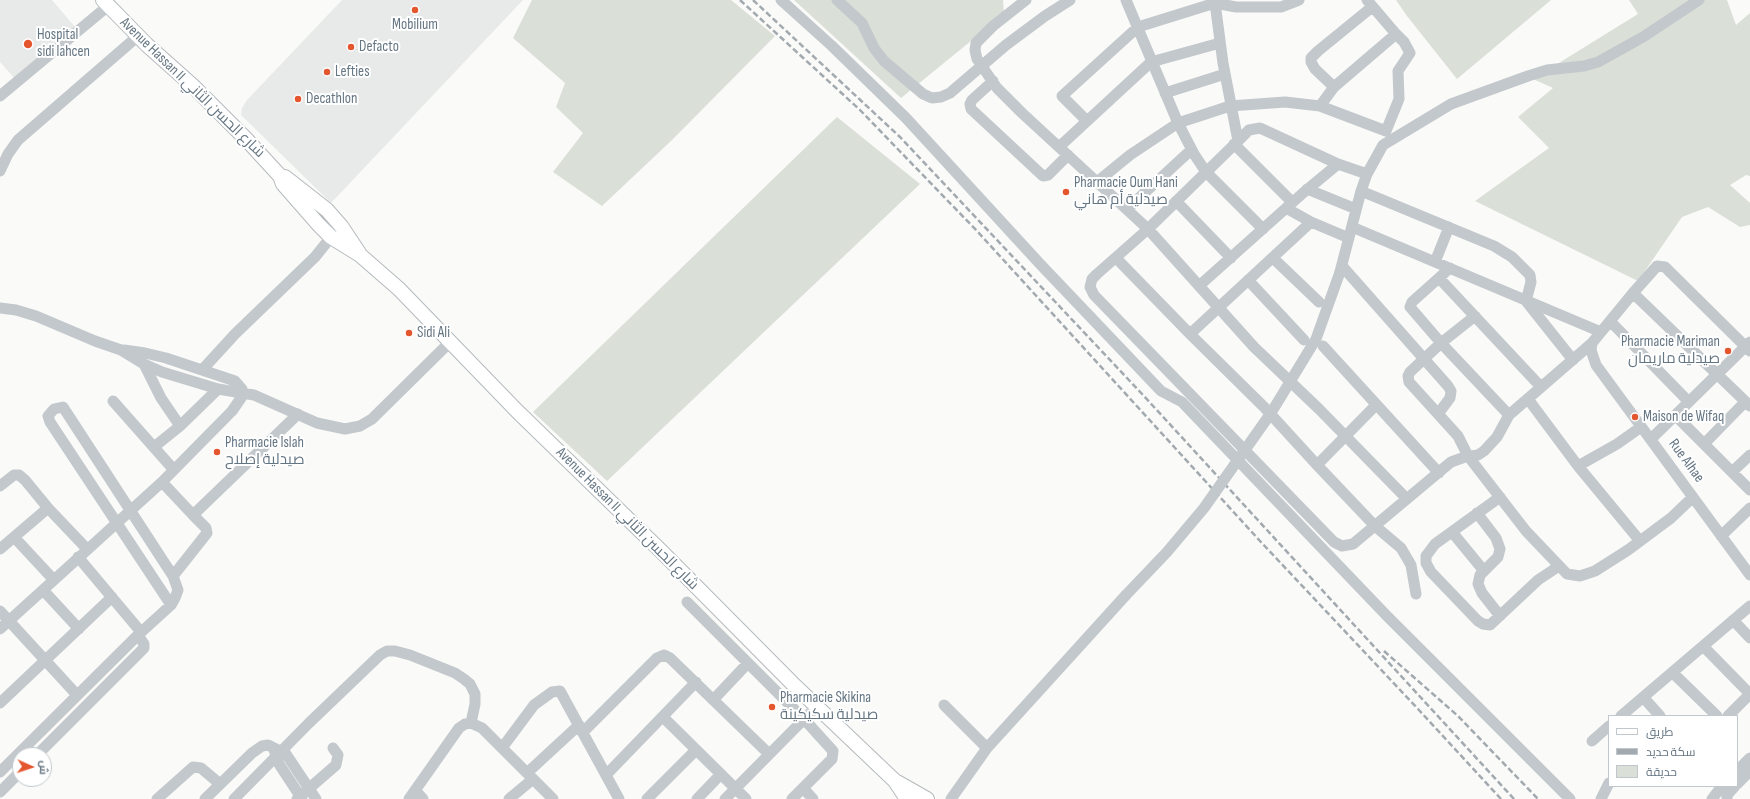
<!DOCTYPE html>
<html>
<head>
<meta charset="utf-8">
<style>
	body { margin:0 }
	#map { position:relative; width:1750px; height:799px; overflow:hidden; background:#fafaf8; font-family:"Sofia Sans Condensed",Cairo,sans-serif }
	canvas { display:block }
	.legend { position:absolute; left:1608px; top:715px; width:130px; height:72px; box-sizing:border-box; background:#fff; border:1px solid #c1c8cd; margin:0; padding:5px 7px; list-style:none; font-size:12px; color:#657683 }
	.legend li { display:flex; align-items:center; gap:8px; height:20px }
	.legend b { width:20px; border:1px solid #c1c8cd }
	.north { position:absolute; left:12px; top:747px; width:40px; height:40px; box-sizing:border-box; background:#fff; border:1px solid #c1c8cd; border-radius:50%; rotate:93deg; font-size:11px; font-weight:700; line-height:16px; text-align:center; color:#657683 }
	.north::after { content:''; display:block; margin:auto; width:14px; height:18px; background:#e4572e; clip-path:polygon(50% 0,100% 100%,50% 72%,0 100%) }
</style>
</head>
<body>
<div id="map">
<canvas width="1750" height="799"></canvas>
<ul class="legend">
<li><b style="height:5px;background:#fff"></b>طريق</li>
<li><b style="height:5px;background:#a2aab0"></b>سكة حديد</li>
<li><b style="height:11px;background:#dadfd7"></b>حديقة</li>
</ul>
<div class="north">ش</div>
</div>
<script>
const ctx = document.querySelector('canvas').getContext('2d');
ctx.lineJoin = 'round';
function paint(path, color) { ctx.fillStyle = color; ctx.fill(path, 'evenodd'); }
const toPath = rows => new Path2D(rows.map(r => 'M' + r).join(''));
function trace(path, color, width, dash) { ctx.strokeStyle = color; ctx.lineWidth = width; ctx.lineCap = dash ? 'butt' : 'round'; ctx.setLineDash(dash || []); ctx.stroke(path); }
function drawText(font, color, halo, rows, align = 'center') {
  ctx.font = font + ' "Sofia Sans Condensed",Cairo,sans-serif'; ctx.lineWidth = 4; ctx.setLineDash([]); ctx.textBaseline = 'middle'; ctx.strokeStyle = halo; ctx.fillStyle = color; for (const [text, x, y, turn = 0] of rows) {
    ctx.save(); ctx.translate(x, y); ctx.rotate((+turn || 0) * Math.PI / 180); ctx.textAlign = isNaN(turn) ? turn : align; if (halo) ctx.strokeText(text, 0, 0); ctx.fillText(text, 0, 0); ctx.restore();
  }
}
paint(toPath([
	[0,0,52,0,75,27,15,79,0,62],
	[342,0,523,0,331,203,241,115,242,108,247,100]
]), '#e8e9e9');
paint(toPath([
	[532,0,731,0,775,36,672,140,602,206,553,172,583,133,556,107,565,83,513,38],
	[794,0,1003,0,1004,14,901,98],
	[1396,0,1551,0,1457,79,1407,16],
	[1629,0,1727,0,1736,25,1750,13,1750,176,1746,175,1730,185,1750,203,1750,225,1740,227,1708,207,1682,217,1638,281,1475,201,1549,148,1518,117,1553,88,1533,79,1638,14],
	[837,117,920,184,607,481,533,412]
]), '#dadfd7');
const major = toPath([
	[103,0,147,45,193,86,247,140,280,176,283,184,318,224,331,237,360,255,399,289,517,411,661,551,792,683,895,781,907,799],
	[285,177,327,210,341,226,359,253],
	[897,782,927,799]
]);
trace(major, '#b5babe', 16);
trace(toPath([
	[781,0,832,46,906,118,1041,265,1161,391,1182,402,1387,616,1570,799],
	[837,0,862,23,874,48,884,61,923,94,932,98,941,97,950,93,1006,45,1045,16,1070,0],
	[1026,0,993,26,976,43,975,50,977,59,997,88,1022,113,1148,229,1254,347,1319,409,1407,499],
	[1126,0,1178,123,1194,154,1206,172,1263,229],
	[1299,0,1281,7,1236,7,1215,3,1223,63,1238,141,1148,229,1097,274,1092,279,1090,287,1094,295,1334,542,1342,546,1353,544,1451,462,1465,457,1478,455,1484,451,1497,437,1509,415,1592,343,1633,293,1657,266,1665,267,1750,351],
	[1367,0,1396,34],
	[993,81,972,100,970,104,971,109,1043,176,1048,175,1068,155],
	[1334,87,1315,69,1311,62,1311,58,1318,51,1372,7],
	[1165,93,1225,74],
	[0,96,108,6],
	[1087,121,1062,96,1138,27,1215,3,1215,0],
	[1238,141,1249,130,1260,128,1338,164],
	[1234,144,1292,202],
	[1059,147,1151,62,1220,43],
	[0,171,8,154,18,140,138,36],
	[1097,182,1130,155,1178,123,1230,106,1285,102,1320,106,1386,131,1399,99,1398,71,1410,53,1404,42,1396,34,1334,87,1320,106],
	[1307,189,1356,209],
	[1361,191,1494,246,1512,257,1530,275,1531,282,1526,301,1573,360],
	[1176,201,1231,258],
	[1286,208,1311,222,1349,238],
	[1127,209,1191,150],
	[1352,227,1601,332],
	[1116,258,1190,334,1264,407,1317,465,1375,526,1401,548,1411,565,1416,594],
	[1273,258,1319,302],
	[1435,262,1449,227],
	[1342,266,1448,386,1451,391,1450,398,1438,414],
	[1450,268,1412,302,1410,307,1441,343,1509,415],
	[1340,272,1361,191,1367,174,1383,145,1451,104,1528,76,1547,70,1584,66,1598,62,1643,37,1699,0],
	[1439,278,1541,387],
	[1248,280,1304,340],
	[1200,285,1303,193,1338,164,1367,174],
	[1633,293,1750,406],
	[0,308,16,310,36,316,95,341,121,350,144,364,162,372,218,389,254,395,317,423,345,429,360,426,372,419,450,342],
	[1475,316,1441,343,1410,372,1408,376,1409,382,1458,436,1468,456,1526,531,1567,574,1580,576,1595,571,1628,550,1671,518,1693,497],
	[1610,321,1689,402],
	[1190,334,1311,222],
	[1592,343,1591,350,1596,365,1750,575],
	[1323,346,1439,473],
	[144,364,161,398,180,426,218,389],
	[203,369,235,334,315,257,331,237],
	[1528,399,1578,466,1640,541],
	[113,401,174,470],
	[1676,416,1750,490],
	[1651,439,1750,342],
	[1704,444,1745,402],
	[154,447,180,426],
	[1317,465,1376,405],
	[1578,466,1617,444,1641,427],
	[1732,472,1750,455],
	[162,482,193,515,298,414],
	[0,486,14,475,19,475,25,480,48,508],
	[1500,497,1435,544,1426,556,1426,563,1431,572,1478,621,1483,624,1490,625,1538,580,1559,566],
	[1477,513,1496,538,1500,549,1498,557,1480,575,1478,584,1482,593,1500,616],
	[1452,532,1484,571],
	[1721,536,1750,508],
	[14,537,53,579],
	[0,549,48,508,87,549],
	[78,557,141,632],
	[173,576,207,533,206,528,193,515],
	[43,590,79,629],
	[687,602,804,719,833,751,832,759,792,799],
	[0,611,77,695],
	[1733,620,1750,638],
	[0,629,162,482,232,411,241,398,243,393,242,389,235,381,166,358,145,353,124,350],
	[1703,646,1750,694],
	[1673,673,1717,716],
	[1643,697,1660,716],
	[714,699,748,663],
	[0,703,112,597],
	[944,705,987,748],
	[1621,716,1750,606],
	[1728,716,1750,694],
	[663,717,746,799],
	[583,732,657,658,664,655,670,658,769,754],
	[1592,741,1609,726],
	[502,748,534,705,552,692,560,691,619,799],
	[274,750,279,764,302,799],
	[37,755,144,648,144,644,138,635],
	[1737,771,1750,758],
	[0,772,138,635,171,605,175,598,178,590,173,576,63,407,54,409,48,416,50,422,171,605],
	[527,773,579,725],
	[606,775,696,682],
	[1737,784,1750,771],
	[803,788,813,799],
	[415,790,423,799],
	[0,792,20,772],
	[157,799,193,767,201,768,220,784],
	[205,799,252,753,262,746,268,745,286,754,316,799],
	[234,799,309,723,380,655,387,651,395,651,410,655,455,673,464,679,470,684,475,694,475,704,471,723],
	[297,799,336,765,338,755,333,748],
	[409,799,459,728,465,724,471,723,482,728,553,799],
	[509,799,533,779],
	[647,799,695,751],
	[697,799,721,774],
	[725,799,817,706],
	[951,799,987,748,1126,595],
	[1601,799,1609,783],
	[1712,799,1722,786],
	[1727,799,1727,795,1735,786]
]), '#c3c8cc', 11);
trace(major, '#fff', 14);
trace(toPath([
	[740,0,860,110,977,231,1260,541,1418,709,1501,799],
	[753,0,900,137,1143,395,1514,799],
	[1384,651,1458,716,1538,799]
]), '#a2aab0', 2.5, [6, 3]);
trace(toPath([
	[1126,595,1167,552,1204,508,1271,413,1316,339,1340,272]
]), '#c3c8cc', 11);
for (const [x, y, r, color] of [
	[415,10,4,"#e4572e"],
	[28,44,5,"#e4572e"],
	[351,47,4,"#e4572e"],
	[327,72,4,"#e4572e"],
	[298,99,4,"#e4572e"],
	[1066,192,4,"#e4572e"],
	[409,333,4,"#e4572e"],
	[1728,351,4,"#e4572e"],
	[1635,417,4,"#e4572e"],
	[217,452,4,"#e4572e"],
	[772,707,4,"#e4572e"]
]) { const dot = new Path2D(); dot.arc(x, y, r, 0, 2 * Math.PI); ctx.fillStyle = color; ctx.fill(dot); trace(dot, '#fff', 1.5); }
drawText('15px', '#657683', '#fff', [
	["Mobilium",415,25,"center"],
	["Hospital",37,35],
	["sidi lahcen",37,52],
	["Defacto",359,47],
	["Lefties",335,72],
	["Decathlon",306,99],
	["Pharmacie Oum Hani",1074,183],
	["صيدلية أم هاني",1074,200],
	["Sidi Ali",417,333],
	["Pharmacie Mariman",1720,342,"right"],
	["صيدلية ماريمان",1720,359,"right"],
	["Maison de Wifaq",1643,417],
	["Pharmacie Islah",225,443],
	["صيدلية إصلاح",225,460],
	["Pharmacie Skikina",780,698],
	["صيدلية سكيكينة",780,715]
], 'left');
drawText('15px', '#657683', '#fff', [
	["Avenue Hassan II شارع الحسن الثاني",192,88,44],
	["Rue Alhae",1686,461,54],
	["Avenue Hassan II شارع الحسن الثاني",627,519,45]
]);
</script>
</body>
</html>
